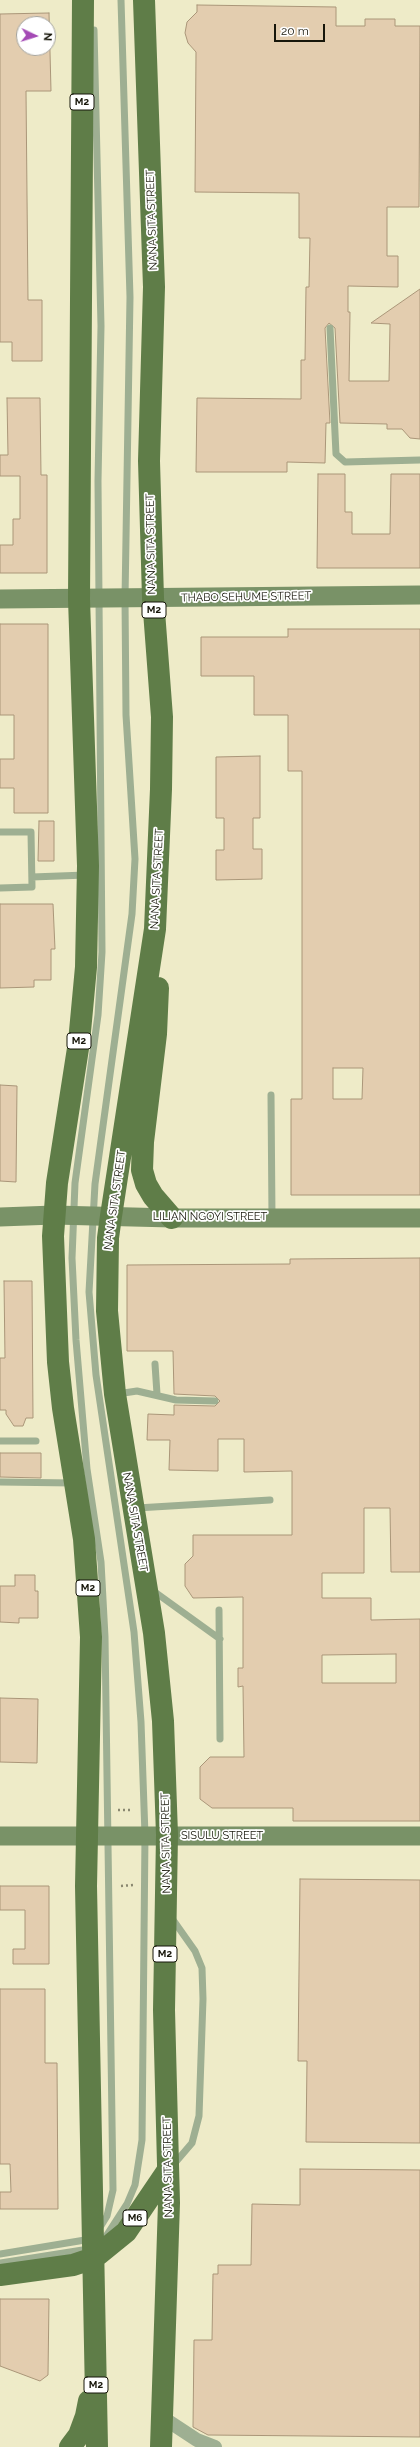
<!DOCTYPE html>
<html>
<head>
<meta charset="utf-8">
<style>
	body { margin:0 }
	#map { position:relative; width:420px; height:2447px; overflow:hidden; background:#eeebc8; font-family:Raleway,sans-serif }
	canvas { display:block }
	.north { position:absolute; left:16px; top:16px; width:40px; height:40px; box-sizing:border-box; background:#fff; border:1px solid #a2a29d; border-radius:50%; rotate:94deg; font-size:11px; font-weight:700; line-height:16px; text-align:center; color:#17160a }
	.north::after { content:''; display:block; margin:auto; width:14px; height:18px; background:#a44ab5; clip-path:polygon(50% 0,100% 100%,50% 72%,0 100%) }
	.scale { position:absolute; left:274px; top:24px; width:51px; height:18px; box-sizing:border-box; border:2px solid #17160a; border-top:0; padding-left:5px; font-size:12px; line-height:14px; white-space:nowrap; color:#17160a; -webkit-text-stroke:3px #fff; paint-order:stroke }
</style>
</head>
<body>
<div id="map">
<canvas width="420" height="2447"></canvas>
<div class="north">N</div>
<div class="scale">20 m</div>
</div>
<script>
const ctx = document.querySelector('canvas').getContext('2d');
ctx.lineJoin = 'round';
function paint(path, color) { ctx.fillStyle = color; ctx.fill(path, 'evenodd'); }
const toPath = rows => new Path2D(rows.map(r => 'M' + r).join(''));
function trace(path, color, width, dash) { ctx.strokeStyle = color; ctx.lineWidth = width; ctx.lineCap = dash ? 'butt' : 'round'; ctx.setLineDash(dash || []); ctx.stroke(path); }
function drawText(font, color, halo, rows, align = 'center') {
  ctx.font = font + ' Raleway,sans-serif'; ctx.lineWidth = 3.5; ctx.setLineDash([]); ctx.textBaseline = 'middle'; ctx.strokeStyle = halo; ctx.fillStyle = color; for (const [text, x, y, turn = 0] of rows) {
    ctx.save(); ctx.translate(x, y); ctx.rotate((+turn || 0) * Math.PI / 180); ctx.textAlign = isNaN(turn) ? turn : align; if (halo) ctx.strokeText(text, 0, 0); ctx.fillText(text, 0, 0); ctx.restore();
  }
}
const building = toPath([
	[197,5,336,7,336,26,365,26,365,19,395,19,395,26,420,26,419,207,387,207,387,256,398,256,398,287,348,286,348,312,350,312,349,381,389,381,390,324,371,323,420,289,420,439,410,438,402,429,387,429,387,424,340,423,335,328,329,323,325,328,330,423,326,423,325,463,287,462,287,472,196,472,197,398,301,399,301,360,305,360,306,287,309,287,310,238,299,238,299,193,195,192,196,52,188,43,185,33,187,22,197,12,197,5],
	[49,13,51,91,26,91,28,300,42,300,42,361,12,361,12,342,0,342,0,14,49,13],
	[24,24,48,24,48,48,24,48,24,24],
	[7,398,40,398,41,475,47,475,47,573,0,573,0,545,13,545,13,519,20,519,20,476,0,476,0,455,8,455,7,398],
	[318,474,345,474,345,512,352,512,352,534,390,534,391,474,420,474,420,568,317,568,318,474],
	[0,624,48,624,48,813,14,813,14,788,0,788,0,759,14,759,14,715,0,715,0,624],
	[288,629,420,629,420,1195,291,1195,291,1099,302,1099,302,771,288,771,288,715,254,715,254,676,201,676,201,637,288,637,288,629],
	[333,1068,363,1068,362,1099,333,1099,333,1068],
	[260,756,260,818,253,818,253,849,262,849,262,879,216,880,216,850,224,850,224,818,216,818,216,757,260,756],
	[39,821,54,821,54,861,38,861,39,821],
	[0,904,53,904,55,949,51,949,51,980,34,980,34,987,0,988,0,904],
	[0,1085,17,1086,16,1182,0,1181,0,1085],
	[420,1258,420,1572,391,1572,390,1508,364,1508,364,1573,322,1573,322,1598,371,1598,371,1620,420,1619,420,1821,293,1821,293,1808,212,1808,200,1799,200,1767,210,1757,244,1757,243,1686,238,1687,238,1668,243,1668,243,1597,193,1598,185,1586,185,1564,193,1556,193,1535,292,1535,292,1471,244,1472,244,1439,218,1439,218,1471,169,1470,170,1440,147,1440,148,1414,174,1415,174,1405,215,1406,220,1401,215,1396,174,1394,173,1351,127,1351,127,1265,290,1264,290,1259,420,1258],
	[396,1654,396,1683,322,1683,322,1655,396,1654],
	[4,1281,32,1281,33,1418,26,1418,23,1426,14,1426,6,1414,6,1410,0,1410,0,1358,5,1358,4,1281],
	[0,1453,41,1453,41,1478,0,1477,0,1453],
	[15,1575,35,1575,35,1591,38,1591,38,1618,19,1618,19,1623,0,1622,0,1586,15,1586,15,1575],
	[0,1698,38,1699,37,1763,0,1762,0,1698],
	[300,1879,420,1880,420,2143,306,2142,307,2061,298,2061,300,1879],
	[0,1886,49,1886,49,1964,13,1964,13,1949,25,1949,25,1910,0,1910,0,1886],
	[0,1989,45,1989,45,2063,57,2063,58,2209,0,2209,0,2192,11,2192,10,2164,0,2164,0,1989],
	[300,2169,420,2170,420,2437,208,2435,193,2427,194,2340,212,2340,213,2274,218,2274,218,2265,251,2265,252,2204,300,2205,300,2169],
	[0,2299,49,2299,48,2375,40,2381,0,2366,0,2299]
]);
paint(building, '#e3cdaf');
trace(building, '#aa9679', 1);
trace(toPath([
	[118,1810,133,1810],
	[121,1886,134,1885]
]), '#8a8870', 2.5, [2, 3]);
trace(toPath([
	[94,30,101,326,98,481,102,952,98,1015,75,1183,72,1258,76,1340,87,1469,101,1562,105,1637,113,2190,107,2216,99,2229],
	[330,328,336,454,345,462,420,460],
	[0,832,31,832,32,887,0,888],
	[32,877,86,875],
	[271,1095,272,1217],
	[155,1364,157,1394],
	[117,1394,137,1391,176,1400,215,1401],
	[0,1441,36,1441],
	[0,1482,73,1483],
	[137,1508,270,1500],
	[152,1590,220,1639],
	[219,1610,220,1739],
	[171,1917,195,1951,202,1968,203,1999,199,2116,192,2143,174,2164],
	[105,2238,127,2204,135,2185,142,2140,145,1835,141,1722,134,1632,96,1375,89,1292,95,1184,132,914,135,859,126,715,125,598,130,297,121,0],
	[0,2254,91,2239],
	[0,2263,89,2249]
]), '#9eaf92', 7);
trace(toPath([
	[162,2417,197,2440,215,2447]
]), '#9eaf92', 14);
trace(toPath([
	[0,599,420,595],
	[0,1217,54,1215,172,1218,420,1218],
	[0,1836,420,1836]
]), '#799267', 19);
trace(toPath([
	[83,0,79,599,88,866,86,967,79,1042,57,1183,53,1236,58,1362,63,1408,84,1539,91,1637,86,1886,97,2447],
	[144,0,154,287,149,461,153,598,162,717,161,789,155,929,111,1216,108,1238,107,1311,115,1394,154,1633,163,1721,167,1835,164,2010,169,2203,161,2447],
	[158,988,156,1034,143,1142,142,1170,146,1184,153,1196,172,1218],
	[0,2275,73,2265,94,2258,126,2232,168,2170],
	[70,2447,79,2435,86,2416,89,2401]
]), '#5f7d48', 22);
for (const [x, y, w] of [
	[82,102,24],
	[154,610,24],
	[79,1041,24],
	[88,1588,24],
	[165,1954,24],
	[135,2218,24],
	[96,2385,24]
]) { const box = new Path2D(); box.roundRect(x - w / 2, y - 8, w, 16, 3); ctx.fillStyle = '#fff'; ctx.fill(box); trace(box, '#17160a', 1); }
drawText('bold 10px', '#17160a', null, [
	["M2",82,102],
	["M2",154,610],
	["M2",79,1041],
	["M2",88,1588],
	["M2",165,1954],
	["M6",135,2218],
	["M2",96,2385]
]);
drawText('11px', '#17160a', '#fff', [
	["NANA SITA STREET",152,220,-92],
	["NANA SITA STREET",151,544,-91],
	["THABO SEHUME STREET",246,597,-1],
	["NANA SITA STREET",157,879,-87],
	["NANA SITA STREET",115,1200,-82],
	["LILIAN NGOYI STREET",210,1217],
	["NANA SITA STREET",135,1522,80],
	["SISULU STREET",222,1836],
	["NANA SITA STREET",166,1843,-91],
	["NANA SITA STREET",168,2167,-91]
]);
</script>
</body>
</html>
